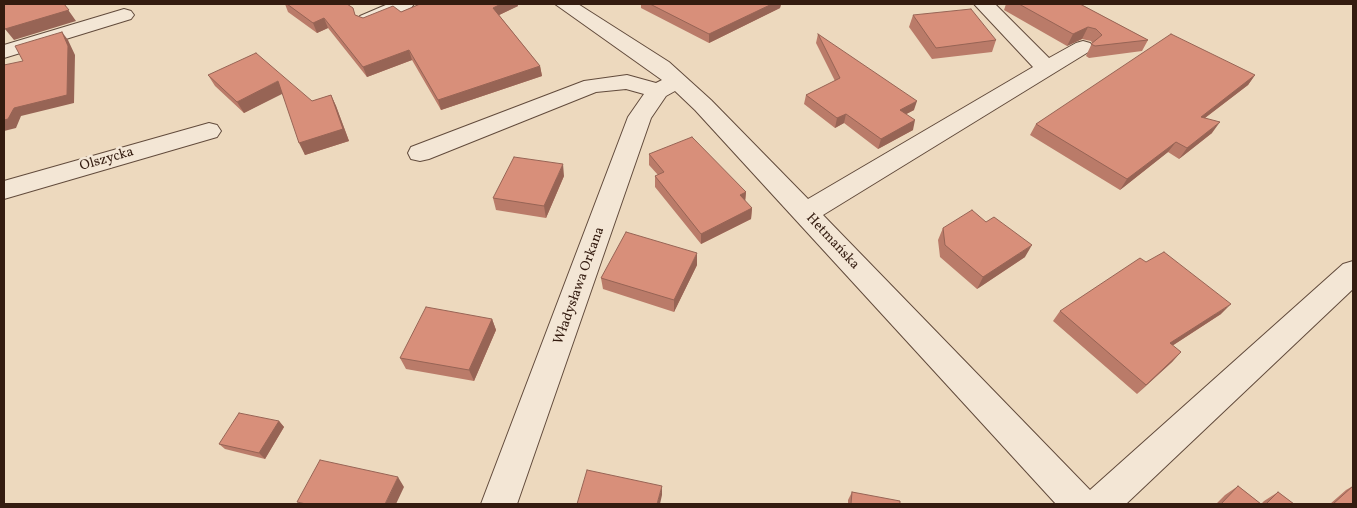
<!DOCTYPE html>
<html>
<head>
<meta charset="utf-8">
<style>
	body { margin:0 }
	#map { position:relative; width:1357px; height:508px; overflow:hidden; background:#edd9be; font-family:Vollkorn,serif }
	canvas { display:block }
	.frame { position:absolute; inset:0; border:5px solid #341c10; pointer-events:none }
</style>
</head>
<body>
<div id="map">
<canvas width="1357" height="508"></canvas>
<div class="frame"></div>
</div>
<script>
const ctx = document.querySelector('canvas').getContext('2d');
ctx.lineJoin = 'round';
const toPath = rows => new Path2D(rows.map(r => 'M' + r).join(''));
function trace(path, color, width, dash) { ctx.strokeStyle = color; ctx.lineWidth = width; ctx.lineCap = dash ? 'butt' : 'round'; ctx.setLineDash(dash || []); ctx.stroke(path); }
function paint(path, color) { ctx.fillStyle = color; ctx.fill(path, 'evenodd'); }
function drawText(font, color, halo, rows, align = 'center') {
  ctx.font = font + ' Vollkorn,serif'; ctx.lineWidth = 5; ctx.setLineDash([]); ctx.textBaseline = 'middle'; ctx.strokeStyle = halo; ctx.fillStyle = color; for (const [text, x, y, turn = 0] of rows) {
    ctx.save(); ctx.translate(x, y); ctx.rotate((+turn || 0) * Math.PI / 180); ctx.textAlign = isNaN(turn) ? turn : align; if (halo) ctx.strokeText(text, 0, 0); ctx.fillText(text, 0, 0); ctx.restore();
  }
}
const minor = toPath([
	[388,4,414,4,411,8,374,24,367,26,360,24,357,20,360,16,388,4],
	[555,4,578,4,669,62,711,100,808,199,1033,67,974,4,995,4,1049,58,1076,43,1083,41,1090,43,1094,47,1090,51,823,215,1090,490,1343,264,1353,261,1353,289,1126,504,1056,504,695,110,675,91,666,96,651,118,517,504,481,504,628,117,644,94,626,89,596,92,429,159,420,161,411,159,408,153,411,147,584,81,627,75,656,83,662,80,555,4],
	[124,9,131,11,134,15,131,19,4,58,4,45,124,9],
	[209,123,217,125,221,131,217,137,4,199,4,181,209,123]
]);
trace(minor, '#624b3c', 2);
paint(minor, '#f3e6d5');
paint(toPath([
	[285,4,347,4,353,8,355,15,363,18,401,12,420,4,517,4,518,6,499,15,540,66,542,76,441,110,412,60,367,77,328,28,317,33,288,12],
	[641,4,781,4,780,8,709,43,641,8],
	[1006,4,1080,4,1148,40,1142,51,1089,58,1086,56,1092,43,1091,41,1082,39,1067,46,1004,10],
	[913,15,996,40,992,52,932,59,909,27],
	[818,34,914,110,906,114,913,130,878,149,844,123,835,128,804,104,806,95,835,81,816,43],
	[208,75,312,101,331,95,336,106,349,141,305,155,282,93,244,113,215,86],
	[1255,75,1248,85,1205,118,1212,133,1179,159,1168,152,1120,190,1030,135,1036,124],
	[649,154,746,192,745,201,752,208,751,219,701,244,655,187,655,176,658,175,649,165],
	[564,176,546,218,496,210,493,198],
	[943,228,1025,257,977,289,940,257,938,240],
	[697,265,674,312,603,289,601,278],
	[1060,311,1221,314,1172,346,1181,352,1172,362,1137,394,1053,321],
	[492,319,496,330,474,381,406,369,400,358],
	[279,421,284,427,265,459,225,449,219,444],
	[1238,486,1261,504,1264,501,1278,492,1294,504,1216,504,1225,495],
	[1353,486,1353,504,1330,504,1346,490],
	[852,492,900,504,848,504,848,500]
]), '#ba7b69');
paint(toPath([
	[64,4,76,21,14,40,5,29],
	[501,4,517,4,518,6,495,17,493,8],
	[772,4,781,4,780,8,709,43,709,34],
	[324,18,328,28,317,33,313,23],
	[1088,27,1082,39,1067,46,1073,34],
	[62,32,68,40,75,55,74,103,21,116,16,128,4,131,4,120,14,108],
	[409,50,412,60,367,77,363,67],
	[540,66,542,76,441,110,438,100],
	[1255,75,1248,85,1193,127,1201,117],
	[278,81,284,93,244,113,237,102],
	[331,95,336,106,349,141,305,155,299,143],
	[917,101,914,110,897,119,900,110],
	[846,114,844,123,835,128,837,118],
	[915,120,913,130,878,149,881,139],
	[1220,122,1212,133,1179,159,1187,148],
	[1176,142,1168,152,1120,190,1127,179],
	[563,164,564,176,546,218,544,206],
	[746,192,745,203,740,195],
	[752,208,751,219,701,244,701,234],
	[1032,245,1025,257,977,289,983,277],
	[697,253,697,265,674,312,674,300],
	[1231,304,1221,314,1161,353,1170,343],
	[492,319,496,330,474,381,469,370],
	[1181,352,1172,362,1137,394,1146,385],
	[279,421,284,427,265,459,259,453],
	[398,477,404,487,396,504,385,504],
	[662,486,662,495,660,504,657,504]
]), '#976455');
const building = toPath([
	[4,4,64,4,69,10,5,29,4,27,4,4],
	[287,4,347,4,353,8,355,15,363,18,393,6,401,12,420,4,501,4,493,8,540,66,438,100,409,50,363,67,324,18,313,23,287,4],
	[650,4,772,4,709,34,650,4],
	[1019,4,1080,4,1148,40,1095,46,1091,44,1102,35,1096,29,1088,27,1073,34,1019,4],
	[971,9,996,40,936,48,913,15,971,9],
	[62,32,68,46,67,95,14,108,8,119,4,120,4,65,23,61,15,46,62,32],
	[818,34,917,101,900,110,915,120,881,139,846,114,837,118,806,95,840,78,818,34],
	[1171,34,1255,75,1201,117,1220,122,1187,148,1176,142,1127,179,1036,124,1171,34],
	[256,53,312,101,331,95,343,129,299,143,278,81,237,102,208,75,256,53],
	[692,137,746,192,740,195,752,208,701,234,655,176,664,172,649,154,692,137],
	[514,157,563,164,544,206,493,198,514,157],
	[972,210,986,222,994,217,1032,245,983,277,945,245,943,228,972,210],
	[626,232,697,253,674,300,601,278,626,232],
	[1164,252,1231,304,1170,343,1181,352,1146,385,1060,311,1140,258,1146,262,1164,252],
	[426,307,492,319,469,370,400,358,426,307],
	[239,413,279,421,259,453,219,444,239,413],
	[320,460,398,477,385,504,306,504,297,502,320,460],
	[587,470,662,486,657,504,577,504,587,470],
	[1238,486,1261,504,1221,504,1238,486],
	[1353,486,1353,504,1333,504,1353,486],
	[852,492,900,501,900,504,851,504,852,492],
	[1278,492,1294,504,1266,504,1278,492]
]);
paint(building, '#d88f7a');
trace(building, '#976455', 1);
drawText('14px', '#341c10', '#f3e6d5', [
	["Olszycka",107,160,-16],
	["Hetmańska",832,242,47],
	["Władysława Orkana",580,286,-70]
]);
</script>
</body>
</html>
